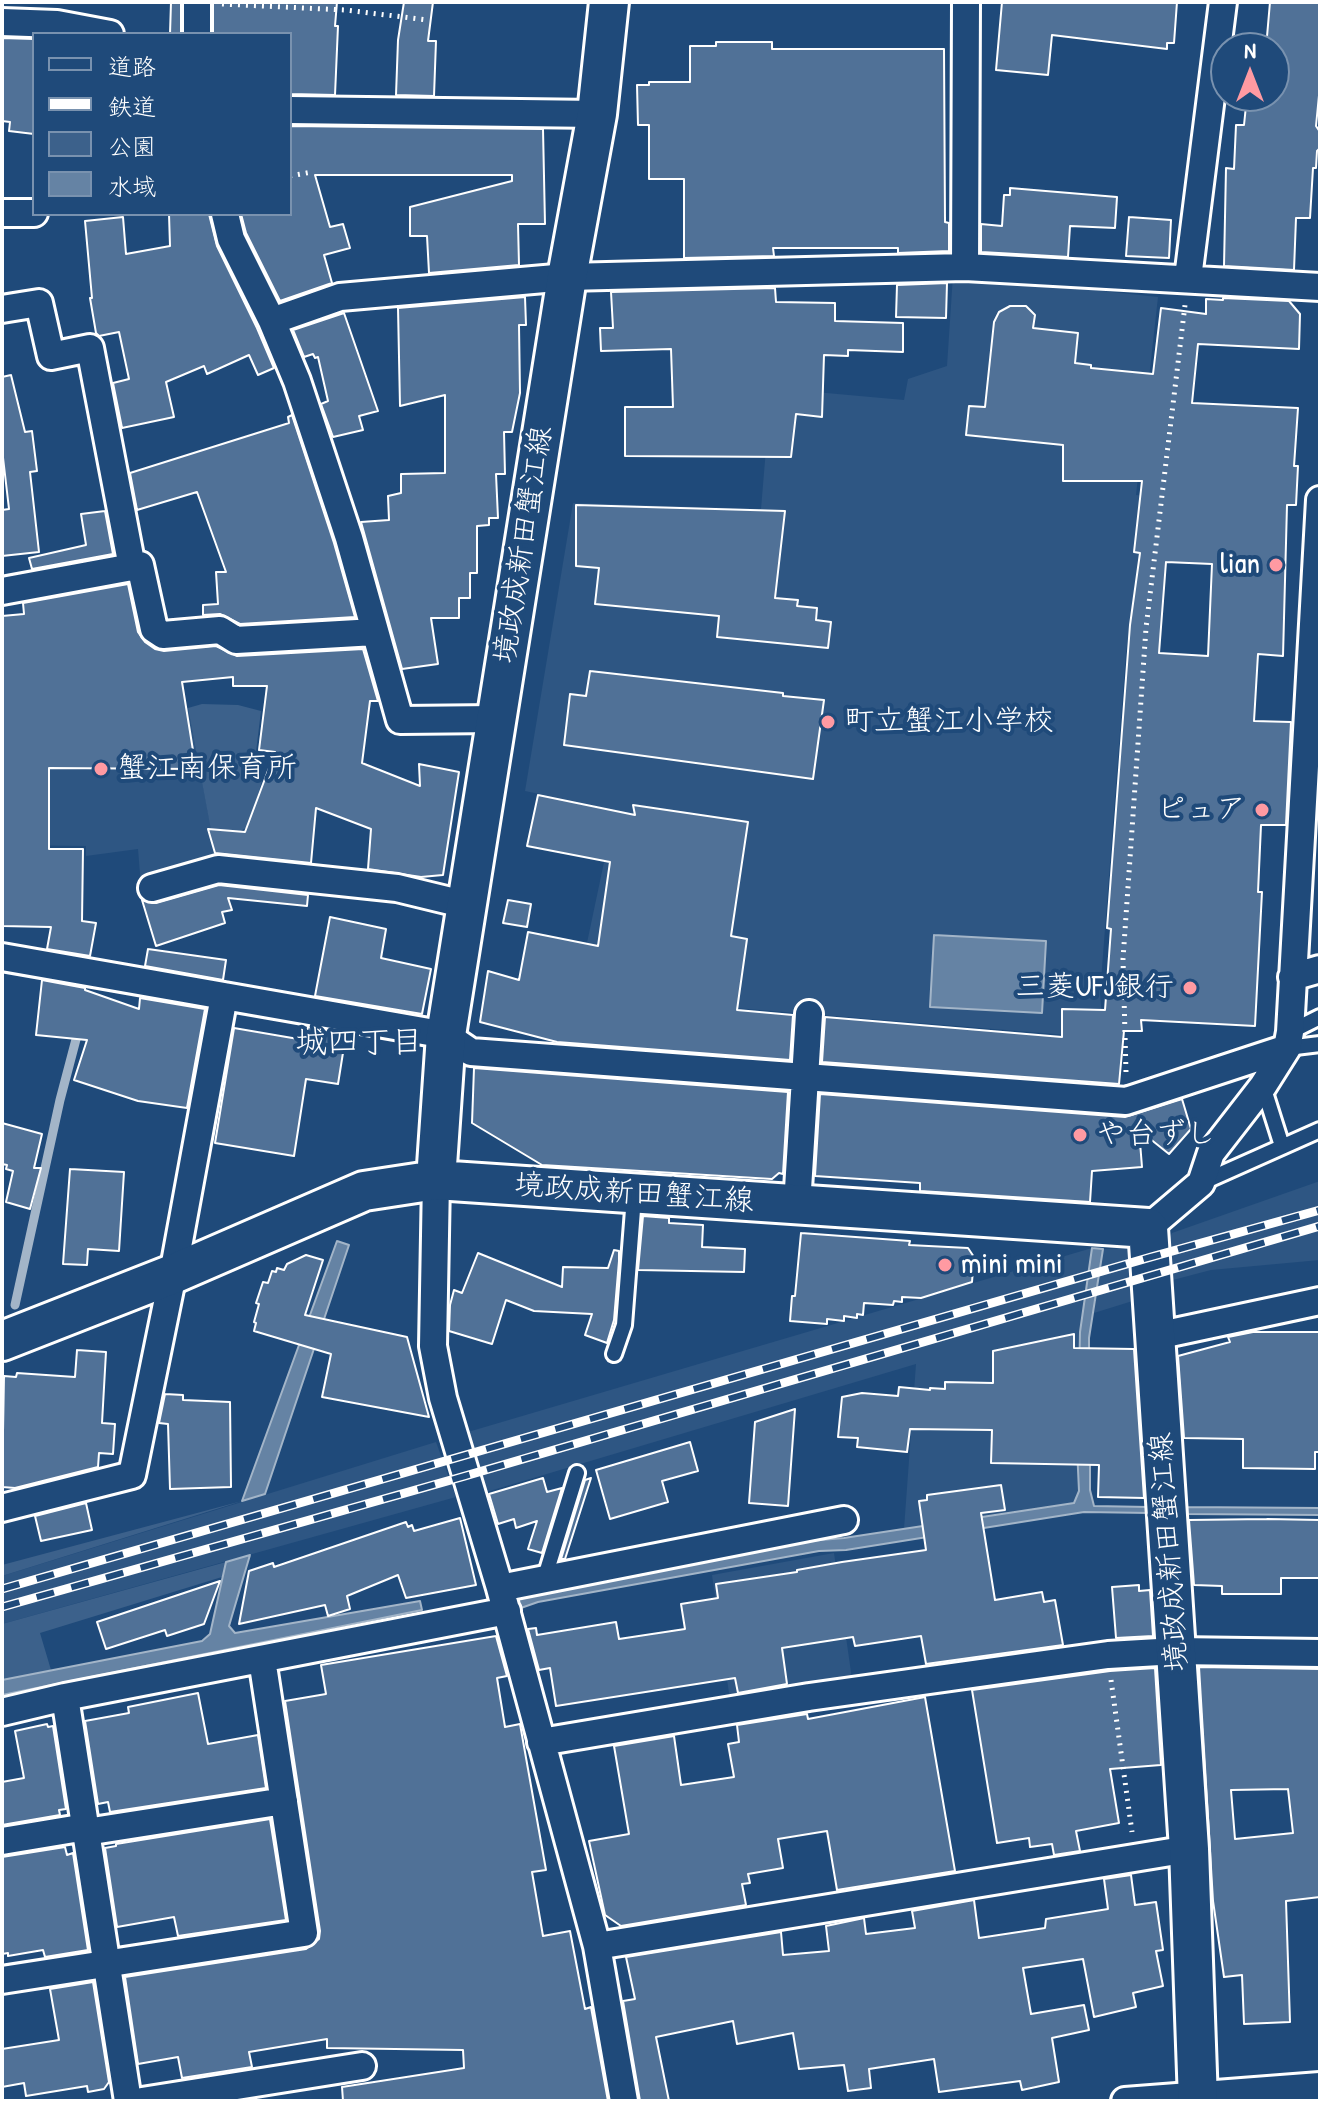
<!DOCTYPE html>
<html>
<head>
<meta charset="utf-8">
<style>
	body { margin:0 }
	#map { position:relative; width:1322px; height:2103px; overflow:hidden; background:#1f4a7a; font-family:"Patrick Hand","Klee One",sans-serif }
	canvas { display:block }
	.frame { position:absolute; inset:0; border:4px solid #fff; pointer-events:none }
	.legend { position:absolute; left:32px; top:32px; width:260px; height:184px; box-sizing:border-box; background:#1f4a7a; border:2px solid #7992af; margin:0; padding:10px 14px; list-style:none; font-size:24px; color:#fff }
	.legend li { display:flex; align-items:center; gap:16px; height:40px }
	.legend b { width:40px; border:2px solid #7992af }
	.north { position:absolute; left:1210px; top:32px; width:80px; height:80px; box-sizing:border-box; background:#1f4a7a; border:2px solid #7992af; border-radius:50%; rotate:0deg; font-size:22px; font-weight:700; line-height:32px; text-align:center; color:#fff }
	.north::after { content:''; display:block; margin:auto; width:28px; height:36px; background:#ff9aa2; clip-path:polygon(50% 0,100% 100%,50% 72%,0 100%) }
</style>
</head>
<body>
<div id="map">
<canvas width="1322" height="2103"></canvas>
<div class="frame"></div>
<ul class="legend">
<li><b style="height:10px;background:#1f4a7a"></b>道路</li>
<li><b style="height:10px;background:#fff"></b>鉄道</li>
<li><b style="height:22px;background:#3c618b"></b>公園</li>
<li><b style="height:22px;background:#6583a4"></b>水域</li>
</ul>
<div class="north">N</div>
</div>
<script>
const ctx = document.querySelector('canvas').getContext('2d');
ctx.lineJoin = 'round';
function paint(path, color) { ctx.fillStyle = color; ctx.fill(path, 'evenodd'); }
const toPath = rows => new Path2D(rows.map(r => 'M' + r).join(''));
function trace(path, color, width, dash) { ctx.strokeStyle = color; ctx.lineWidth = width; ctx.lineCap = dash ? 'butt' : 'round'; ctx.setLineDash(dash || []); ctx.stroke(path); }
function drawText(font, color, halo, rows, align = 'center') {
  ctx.font = font + ' "Patrick Hand","Klee One",sans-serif'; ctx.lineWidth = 8; ctx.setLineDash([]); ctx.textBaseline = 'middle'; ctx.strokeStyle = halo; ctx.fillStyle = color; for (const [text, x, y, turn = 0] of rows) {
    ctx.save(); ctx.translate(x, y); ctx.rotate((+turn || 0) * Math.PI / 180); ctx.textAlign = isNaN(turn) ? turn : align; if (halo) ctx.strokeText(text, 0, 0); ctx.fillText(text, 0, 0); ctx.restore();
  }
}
paint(toPath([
	[953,275,1158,297,1136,495,1146,496,1126,653,1100,994,1104,1038,576,995,615,810,525,791,573,503,761,509,771,388,904,400,908,379,947,366],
	[2,707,188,708,218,864,141,886,138,849,86,856,86,846,2,845],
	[1320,1181,1320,1260,1211,1270,1169,1281,1166,1245,1172,1233],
	[1092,1248,1080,1332,1077,1448,1079,1491,1075,1503,904,1529,916,1364,483,1493,468,1432],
	[1134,1248,1139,1299,1094,1313,1103,1249],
	[436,1442,456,1497,2,1624,2,1576],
	[834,1553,853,1686,731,1707,712,1575]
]), '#2e5683');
paint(toPath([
	[202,704,238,705,261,711,256,752,263,772,262,781,249,826,239,832,211,830,188,708],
	[242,1501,2,1576,2,1565],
	[226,1562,222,1577,40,1633,51,1670,2,1680,2,1624]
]), '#3c618b');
const water = toPath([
	[934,935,1046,941,1042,1013,930,1007,934,935],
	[337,1241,349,1245,265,1494,242,1501,337,1241],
	[1092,1248,1103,1249,1089,1338,1089,1431,1078,1431,1080,1332,1092,1248],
	[1077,1448,1090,1448,1090,1490,1094,1506,1149,1507,1150,1513,1084,1512,846,1550,819,1551,538,1602,518,1609,515,1595,798,1542,844,1538,1074,1503,1079,1491,1077,1448],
	[1184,1507,1320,1508,1320,1515,1185,1514,1184,1507],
	[250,1555,229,1626,235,1633,420,1601,422,1610,2,1695,2,1680,202,1641,210,1634,226,1562,250,1555]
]);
paint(water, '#6583a4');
trace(water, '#a3b5c8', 2);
trace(toPath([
	[15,1305,60,1100,79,1028]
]), '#a3b5c8', 9);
const building = toPath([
	[171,2,181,2,181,34,170,34,171,2],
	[213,2,337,2,335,26,338,26,335,95,290,94,290,34,213,34,213,2],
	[404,2,433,2,428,41,436,41,434,96,396,95,398,40,404,2],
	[1002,2,1177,2,1174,43,1167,43,1167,49,1052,35,1048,75,996,70,1002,2],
	[1270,2,1320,2,1320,85,1316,126,1320,132,1320,148,1317,151,1316,168,1313,168,1310,218,1296,218,1294,270,1224,266,1226,168,1234,169,1236,125,1244,125,1247,96,1274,96,1274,48,1266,48,1270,2],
	[2,38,34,39,34,134,9,131,10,122,2,121,2,38],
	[716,42,772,42,772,49,944,49,945,222,949,223,949,251,898,253,898,248,773,248,774,256,684,258,684,179,649,179,649,125,638,125,637,85,649,85,649,82,690,82,690,46,716,46,716,42],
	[290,126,543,129,545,224,518,224,519,265,429,273,427,236,410,236,410,207,512,181,512,175,315,175,330,227,343,224,350,248,324,255,332,283,280,301,246,233,241,214,290,214,290,126],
	[1010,188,1117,197,1115,228,1070,226,1068,257,981,252,981,224,1002,226,1004,195,1010,195,1010,188],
	[169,214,209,214,217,246,257,328,274,368,258,375,249,355,207,374,204,366,166,382,174,417,122,428,113,383,129,379,119,332,99,336,96,333,90,298,92,298,85,221,123,217,126,254,170,246,169,214],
	[1129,217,1171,220,1169,258,1126,256,1129,217],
	[947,283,946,318,896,317,897,285,947,283],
	[775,288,776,302,835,303,835,321,903,323,903,352,848,350,848,356,824,355,822,417,796,414,791,457,625,456,625,407,673,407,671,349,601,351,600,328,613,328,611,292,775,288],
	[525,297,526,325,519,325,520,393,512,432,504,432,505,474,496,474,498,518,489,518,489,525,477,526,477,573,470,573,470,598,459,598,459,618,431,618,438,664,402,669,361,522,389,520,388,496,401,493,401,474,445,473,445,395,400,406,398,308,525,297],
	[1223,298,1289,301,1300,314,1299,349,1198,344,1192,403,1298,408,1294,466,1298,466,1296,505,1287,505,1283,656,1258,654,1254,721,1291,722,1286,825,1261,825,1258,892,1262,892,1255,1026,1141,1020,1142,1031,1124,1031,1119,1084,822,1062,825,1017,1062,1037,1062,1009,1105,1010,1111,929,1107,928,1130,625,1140,553,1134,552,1142,481,1063,481,1063,445,966,435,969,406,985,407,994,322,999,312,1010,306,1026,306,1035,315,1033,328,1078,333,1075,363,1091,365,1091,368,1153,374,1161,308,1206,314,1206,299,1223,300,1223,298],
	[1166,562,1212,564,1208,656,1159,653,1166,562],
	[344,313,378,411,359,416,363,430,333,437,321,404,328,401,318,357,315,358,313,354,304,357,293,330,344,313],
	[11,375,25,432,32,431,37,471,30,472,39,552,2,556,2,510,9,509,2,449,2,377,11,375],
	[292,415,334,543,355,617,240,624,220,614,203,615,203,605,218,604,216,572,226,572,197,492,137,510,130,473,289,423,288,417,292,415],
	[576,505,785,511,775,598,798,600,797,606,817,608,816,620,831,622,828,648,717,637,719,616,595,604,599,568,576,566,576,505],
	[105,511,113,554,32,569,29,558,86,545,81,514,105,511],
	[128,584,138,632,145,642,155,649,164,651,216,646,237,656,363,649,378,701,370,701,362,763,420,786,419,764,459,772,443,875,421,877,368,869,371,829,316,808,311,863,215,853,208,829,245,832,275,752,259,750,267,686,233,686,233,677,182,682,196,769,49,768,49,849,83,849,82,921,96,923,90,956,47,949,51,927,2,926,2,616,24,614,23,603,128,584],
	[590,671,783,693,783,696,824,700,813,779,564,745,570,694,586,696,590,671],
	[538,795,635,815,633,805,748,822,731,936,747,939,737,1010,793,1015,790,1060,557,1042,480,1022,488,971,519,980,528,932,598,946,610,862,527,846,538,795],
	[219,885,308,895,307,906,228,898,232,910,222,912,225,923,156,946,142,900,156,903,219,885],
	[508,900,531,904,527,927,503,923,508,900],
	[330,917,386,929,381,958,431,969,422,1014,315,996,330,917],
	[148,949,226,960,223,980,145,966,148,949],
	[42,980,85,988,85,990,139,1009,140,998,205,1009,187,1108,138,1101,74,1080,87,1040,36,1035,42,980],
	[308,1027,346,1034,338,1084,306,1079,294,1156,215,1143,234,1028,304,1040,308,1027],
	[474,1068,788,1092,783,1174,779,1173,772,1179,542,1165,472,1123,474,1068],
	[820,1094,1125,1117,1182,1099,1191,1129,1169,1154,1139,1130,1142,1167,1092,1171,1090,1202,920,1191,920,1183,815,1176,820,1094],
	[2,1123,42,1134,34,1168,41,1168,30,1209,6,1202,13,1171,6,1169,7,1165,2,1164,2,1123],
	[70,1169,124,1172,119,1251,88,1249,87,1265,63,1264,70,1169],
	[643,1216,669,1218,669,1223,703,1225,702,1247,745,1249,744,1272,638,1270,643,1216],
	[801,1233,910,1241,909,1245,968,1248,974,1257,972,1282,921,1298,902,1297,902,1302,894,1301,893,1305,864,1303,863,1315,857,1314,857,1318,844,1316,844,1321,827,1319,827,1324,790,1321,792,1296,795,1296,801,1233],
	[614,1250,619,1251,619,1261,614,1320,607,1343,585,1335,592,1314,534,1311,506,1300,492,1344,449,1331,450,1305,454,1290,462,1293,478,1253,562,1287,563,1267,608,1268,614,1250],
	[306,1255,323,1260,305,1315,407,1337,429,1417,322,1397,331,1354,254,1331,256,1323,254,1322,259,1304,256,1303,263,1282,268,1283,272,1271,276,1272,277,1268,284,1270,287,1264,306,1255],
	[1253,1332,1320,1332,1320,1452,1315,1452,1315,1469,1243,1468,1243,1439,1184,1438,1178,1356,1230,1342,1228,1337,1253,1332],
	[1074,1334,1074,1348,1134,1349,1144,1498,1098,1497,1099,1465,991,1463,992,1430,910,1429,907,1452,857,1447,858,1438,838,1437,842,1397,862,1393,898,1396,899,1387,930,1390,930,1388,945,1389,945,1382,993,1383,993,1351,1074,1334],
	[77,1350,106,1352,102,1423,115,1424,113,1454,99,1453,98,1467,15,1488,2,1487,4,1376,16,1377,17,1373,75,1377,77,1350],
	[165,1394,183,1395,183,1400,230,1402,231,1487,170,1489,168,1424,159,1423,165,1394],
	[795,1409,788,1506,749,1503,755,1422,795,1409],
	[690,1442,698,1471,662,1481,668,1502,610,1519,596,1470,690,1442],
	[543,1478,547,1492,562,1488,542,1553,528,1549,537,1521,516,1528,514,1519,498,1524,489,1494,543,1478],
	[591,1478,565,1559,561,1559,585,1480,591,1478],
	[1001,1485,1005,1510,981,1513,995,1600,1042,1592,1044,1602,1055,1600,1063,1645,926,1664,921,1636,855,1646,853,1637,782,1648,787,1684,738,1693,735,1678,556,1706,550,1668,539,1670,528,1629,536,1628,537,1635,616,1622,619,1639,685,1629,681,1604,718,1598,716,1584,797,1572,797,1570,842,1562,926,1550,919,1501,927,1500,927,1495,1001,1485],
	[86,1503,92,1530,41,1541,35,1516,86,1503],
	[460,1518,476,1585,406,1598,398,1575,347,1596,350,1609,328,1616,325,1605,239,1624,249,1571,273,1563,274,1567,406,1522,408,1527,412,1525,414,1531,460,1518],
	[1267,1519,1320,1520,1320,1578,1281,1578,1281,1594,1222,1594,1222,1586,1194,1585,1189,1520,1267,1519],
	[220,1581,204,1624,167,1636,165,1630,106,1649,97,1622,220,1581],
	[1139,1585,1139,1591,1150,1590,1153,1636,1116,1638,1112,1587,1139,1585],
	[496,1636,507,1676,497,1678,505,1727,520,1724,546,1870,532,1872,543,1936,570,1931,585,2009,591,2007,608,2101,343,2101,342,2087,464,2068,463,2050,327,2048,327,2039,249,2052,252,2067,182,2078,178,2057,138,2064,125,1977,306,1949,319,1939,320,1931,285,1701,326,1694,321,1665,496,1636],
	[1199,1667,1320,1669,1320,1897,1286,1901,1290,2022,1244,2024,1242,1975,1224,1977,1213,1901,1199,1667],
	[1288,1789,1293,1833,1235,1839,1231,1790,1288,1789],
	[1155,1668,1161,1765,1110,1769,1119,1823,1076,1831,1080,1851,1054,1855,1052,1844,1030,1847,1029,1838,997,1843,972,1690,1110,1671,1155,1668],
	[198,1693,208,1744,258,1735,266,1788,110,1812,108,1802,98,1804,85,1721,129,1713,128,1707,198,1693],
	[925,1697,955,1871,837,1890,827,1831,778,1839,783,1868,748,1874,750,1883,742,1884,746,1905,621,1926,605,1915,589,1841,629,1834,614,1746,674,1736,681,1785,734,1777,728,1744,739,1742,737,1725,807,1714,808,1719,925,1697],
	[47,1724,48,1727,53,1726,66,1809,59,1810,60,1815,2,1825,2,1782,24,1778,15,1731,47,1724],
	[270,1819,286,1920,178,1936,174,1917,117,1927,105,1848,116,1846,116,1844,270,1819],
	[65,1847,67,1855,73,1853,88,1950,45,1957,43,1950,8,1956,8,1953,2,1954,2,1857,65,1847],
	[1131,1875,1135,1905,1156,1902,1163,1950,1156,1951,1163,1986,1133,1993,1136,2007,1094,2017,1083,1959,1023,1968,1031,2014,1084,2005,1089,2030,1052,2038,1059,2082,1022,2090,1020,2081,939,2092,934,2059,869,2069,871,2088,848,2091,844,2065,799,2069,793,2033,737,2044,733,2021,656,2037,669,2101,640,2101,623,2001,635,1999,626,1957,781,1932,783,1955,829,1951,826,1926,864,1918,866,1934,915,1928,912,1911,974,1900,979,1938,1045,1928,1046,1919,1108,1909,1104,1879,1131,1875],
	[93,1982,109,2082,104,2089,88,2092,87,2086,26,2096,24,2083,2,2087,2,2049,59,2040,50,1989,93,1982]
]);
paint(building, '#507197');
trace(building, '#fff', 2);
const lane = toPath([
	[1290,1032,1320,1017],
	[1287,1048,1320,1044],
	[1263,1086,1282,1146],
	[1201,1183,1320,1130],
	[614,1354,624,1325,634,1197],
	[544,1580,577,1473]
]);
const street = toPath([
	[197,2,197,34],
	[2,22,57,24,110,34],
	[290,110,597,114],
	[2,213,34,213],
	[225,214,231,239,272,321,297,381,349,538,400,720,496,719],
	[965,267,966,2],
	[1188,278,1223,2],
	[2,309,39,303,51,356,90,348,132,567,140,565,154,629,163,635,220,630,236,640,375,632],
	[272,321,340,297,567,277,965,267,1320,287],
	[2,591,132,567],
	[152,888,218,869,397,888,467,905],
	[2,957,446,1035,471,1052,1126,1101,1287,1048],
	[1292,977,1320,969],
	[436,1180,433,1346,443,1398,500,1588,597,1946,624,2101],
	[797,1205,809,1014],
	[1148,1228,1201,1183,1211,1153,1263,1086,1287,1048,1290,1032,1320,500],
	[1156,1336,1320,1301],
	[2,1508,132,1475,173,1274,224,996],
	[500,1588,844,1520],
	[65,1697,128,2101],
	[2,1712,65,1697,507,1611],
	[541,1742,809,1697,1108,1655,1176,1651,1320,1653],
	[86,1832,284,1801],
	[2,1841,86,1827],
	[597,1946,1189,1849],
	[2,1980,304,1933,262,1659],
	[142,2101,362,2066],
	[1125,2101,1320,2086]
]);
const secondary = toPath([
	[436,1180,446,1035,567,277,597,114,609,2],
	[2,1341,173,1274,364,1191,436,1180,1148,1228,1189,1849,1198,2101]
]);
trace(lane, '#fff', 20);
trace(street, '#fff', 32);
trace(secondary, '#fff', 44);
trace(toPath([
	[222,4,345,10,428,20],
	[290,176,312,172],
	[1126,1072,1123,959,1146,628,1185,305],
	[1111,1680,1132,1832]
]), '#fff', 5, [2, 6]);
trace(lane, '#1f4a7a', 14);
trace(street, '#1f4a7a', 26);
trace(secondary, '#1f4a7a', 38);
const rail = toPath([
	[2,1589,1151,1257,1320,1210],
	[2,1607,465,1476,1320,1226]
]);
trace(rail, '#fff', 9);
trace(rail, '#1f4a7a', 6, [18]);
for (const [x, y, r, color] of [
	[1276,565,8,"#ff9aa2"],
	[828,722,8,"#ff9aa2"],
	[101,769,8,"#ff9aa2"],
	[1262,810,8,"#ff9aa2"],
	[1190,988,8,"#ff9aa2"],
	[1080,1135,8,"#ff9aa2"],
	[945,1265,8,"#ff9aa2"]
]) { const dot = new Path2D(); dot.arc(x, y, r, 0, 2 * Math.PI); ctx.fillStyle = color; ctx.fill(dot); trace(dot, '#1f4a7a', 3); }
drawText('30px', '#fff', '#1f4a7a', [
	["境政成新田蟹江線",524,545,-81],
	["境政成新田蟹江線",634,1194,4],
	["境政成新田蟹江線",1170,1552,-94]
]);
drawText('30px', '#fff', '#1f4a7a', [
	["lian",1260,565,"right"],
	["町立蟹江小学校",844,722],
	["蟹江南保育所",117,769],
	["ピュア",1246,810,"right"],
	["三菱UFJ銀行",1174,988,"right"],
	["や台ずし",1096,1135],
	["mini mini",961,1265]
], 'left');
drawText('32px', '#fff', '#1f4a7a', [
	["城四丁目",359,1043]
]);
</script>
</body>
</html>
